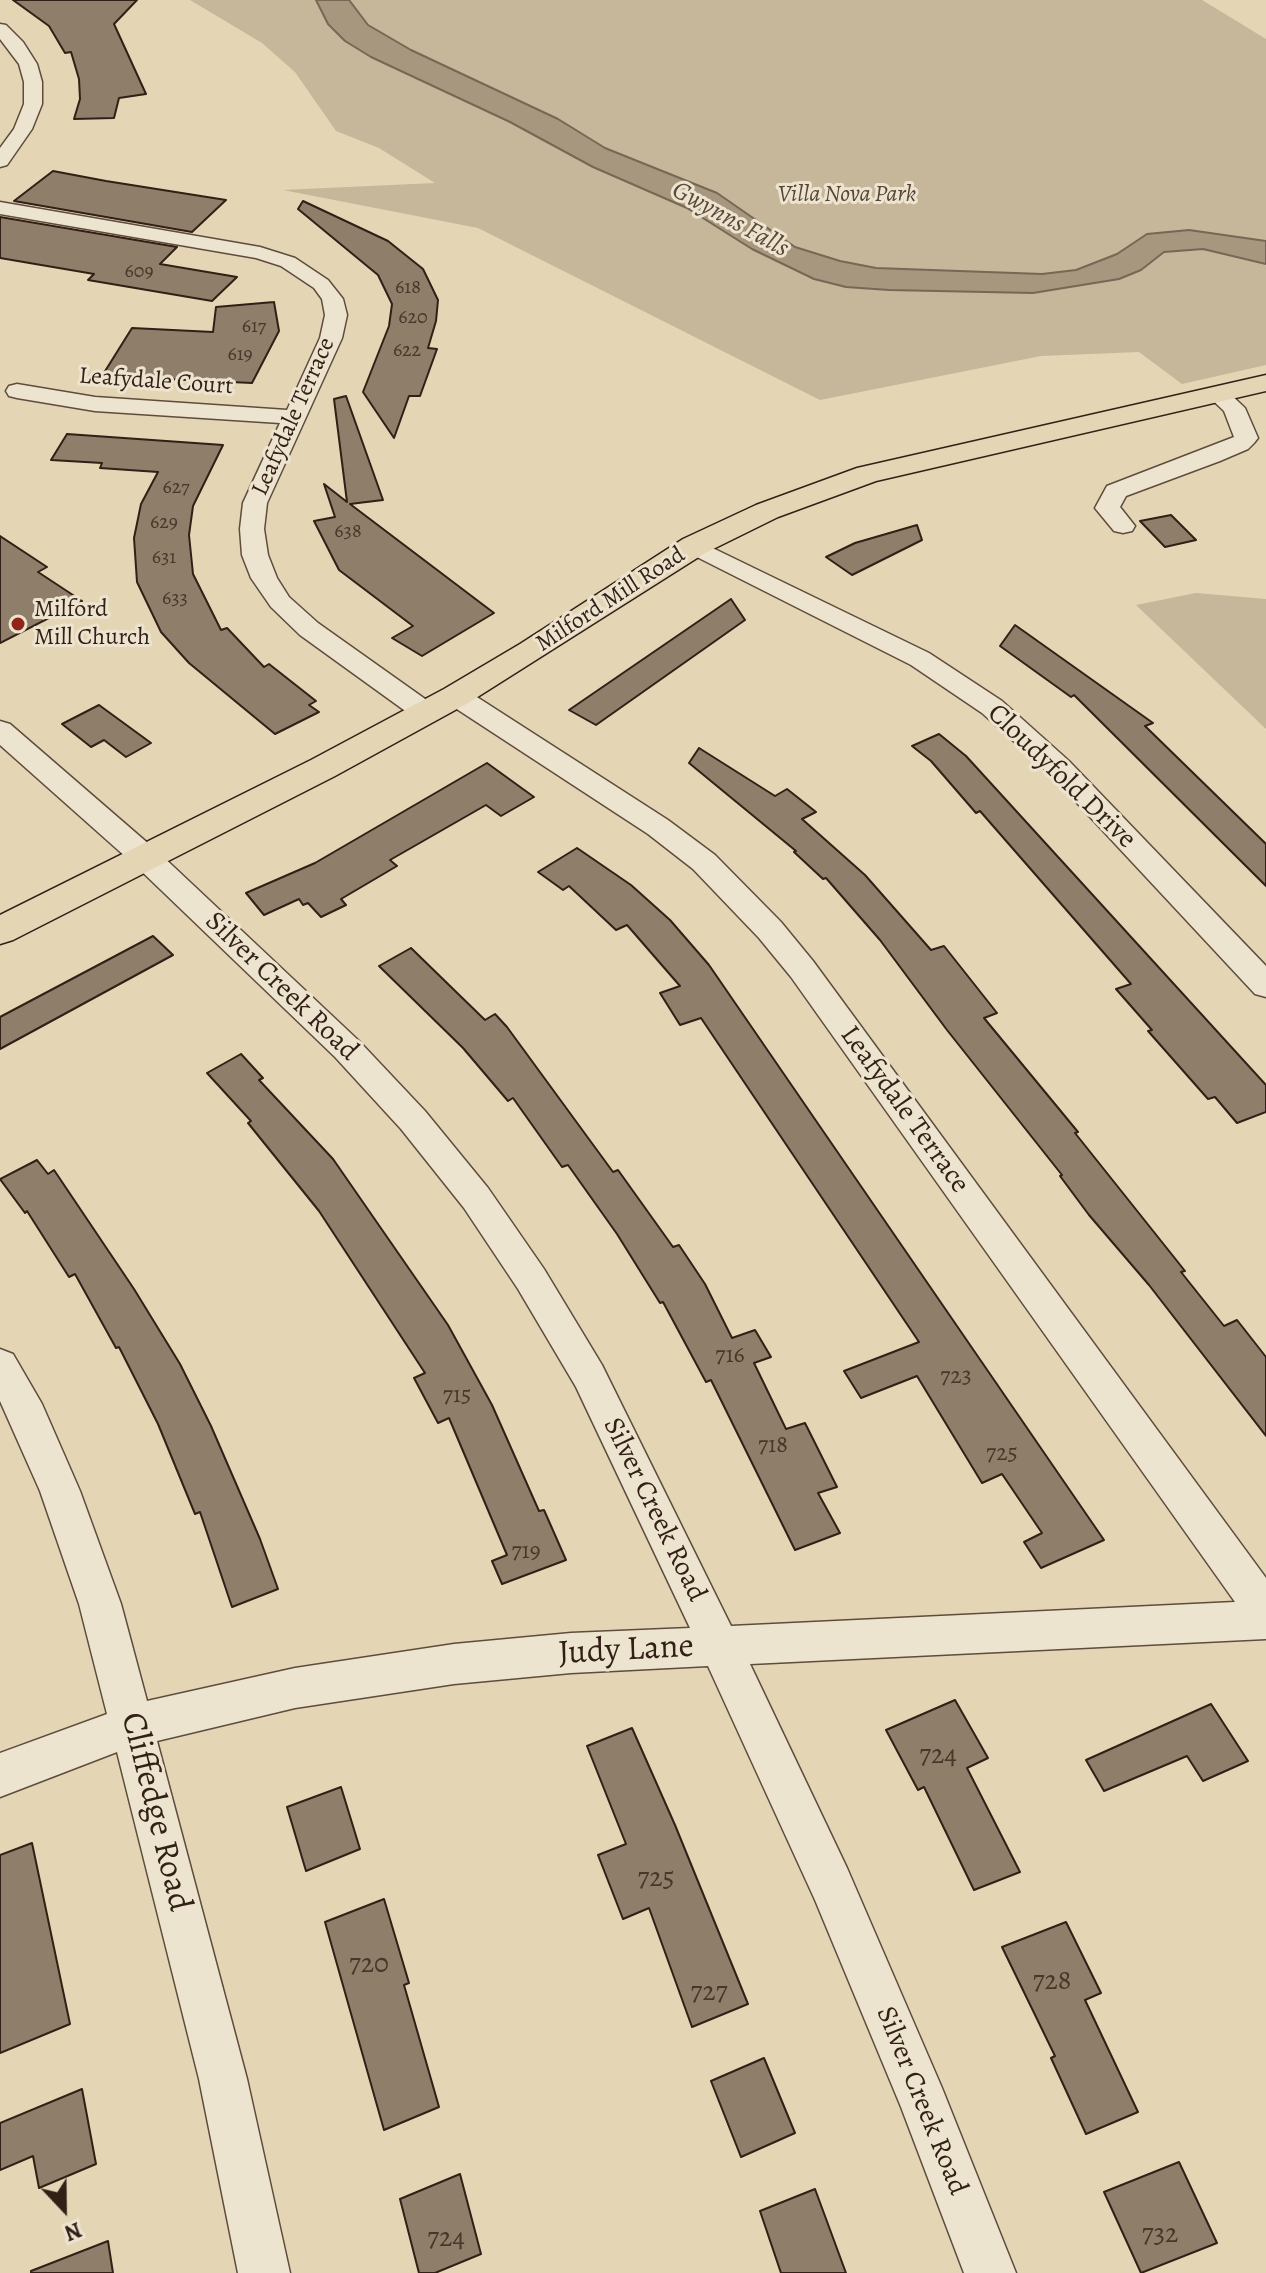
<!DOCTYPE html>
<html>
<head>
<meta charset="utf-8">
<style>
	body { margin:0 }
	#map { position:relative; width:1266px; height:2273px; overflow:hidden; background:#e4d5b5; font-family:Alegreya,serif }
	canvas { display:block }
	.north { position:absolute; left:24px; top:2169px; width:80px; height:80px; -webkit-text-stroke:6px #ede4cf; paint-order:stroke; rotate:158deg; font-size:22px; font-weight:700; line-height:32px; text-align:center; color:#321f16 }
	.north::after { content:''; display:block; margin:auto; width:28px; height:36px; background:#321f16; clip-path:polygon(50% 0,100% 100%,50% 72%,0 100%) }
</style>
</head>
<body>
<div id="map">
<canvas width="1266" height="2273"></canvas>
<div class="north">N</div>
</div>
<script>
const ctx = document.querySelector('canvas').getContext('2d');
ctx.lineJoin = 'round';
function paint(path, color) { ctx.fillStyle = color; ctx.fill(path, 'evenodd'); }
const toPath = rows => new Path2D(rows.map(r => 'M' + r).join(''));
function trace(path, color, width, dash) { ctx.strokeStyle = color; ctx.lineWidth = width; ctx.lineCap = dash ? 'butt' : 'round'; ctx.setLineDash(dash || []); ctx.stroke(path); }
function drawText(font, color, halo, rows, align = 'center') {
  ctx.font = font + ' Alegreya,serif'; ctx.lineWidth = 6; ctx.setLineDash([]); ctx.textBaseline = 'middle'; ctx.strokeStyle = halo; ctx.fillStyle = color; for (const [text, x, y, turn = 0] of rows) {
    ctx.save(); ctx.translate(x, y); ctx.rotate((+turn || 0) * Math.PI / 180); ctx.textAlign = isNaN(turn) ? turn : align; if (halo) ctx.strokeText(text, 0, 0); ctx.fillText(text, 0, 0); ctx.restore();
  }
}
paint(toPath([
	[190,0,1202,0,1266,39,1266,365,1182,384,1139,352,1041,356,820,400,478,228,283,190,435,183,379,148,336,131,295,72,262,43],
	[1196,593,1266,599,1266,729,1136,605]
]), '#c6b69a');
const water = toPath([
	[316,0,349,0,368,25,411,50,558,119,605,148,717,193,795,247,840,261,876,268,1042,274,1076,270,1117,254,1147,234,1189,230,1266,241,1266,264,1203,249,1164,252,1141,270,1119,279,1033,293,889,290,846,287,814,279,752,249,687,208,593,167,510,122,371,57,345,41,328,24,316,0]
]);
paint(water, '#a7977f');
trace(water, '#786755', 2);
const building = toPath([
	[13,0,137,0,114,24,146,94,119,98,114,118,74,119,80,99,79,79,71,52,65,53,49,26,13,0],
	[53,171,106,181,226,200,192,232,14,201,53,171],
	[303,201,388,241,423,269,438,300,436,321,428,348,437,349,420,396,409,396,394,438,363,392,389,326,392,304,378,275,298,209,303,201],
	[0,217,177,247,160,264,237,277,212,301,88,280,94,274,0,258,0,217],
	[274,302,279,331,252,383,102,376,132,328,213,332,216,307,274,302],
	[346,396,383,500,350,504,494,613,422,656,392,638,413,626,339,570,314,521,335,517,324,484,347,502,334,399,346,396],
	[67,434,223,445,193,506,189,535,193,574,221,630,227,628,264,667,269,664,316,701,309,705,319,712,275,734,189,663,161,632,137,582,134,538,141,504,158,472,100,468,102,463,51,460,67,434],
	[1171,515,1196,540,1165,547,1140,521,1171,515],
	[917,525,922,540,852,575,826,557,855,543,917,525],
	[0,536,47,567,38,572,82,601,0,643,0,536],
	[731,599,745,620,596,725,569,710,731,599],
	[1015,625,1153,723,1145,726,1266,844,1266,886,1074,695,1071,697,1000,646,1015,625],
	[99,705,151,743,126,757,104,740,91,747,62,724,99,705],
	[939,734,966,756,1266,1085,1266,1112,1237,1123,1215,1097,1208,1099,1148,1031,1152,1030,1116,989,1131,984,980,811,976,813,931,761,912,746,939,734],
	[699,748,775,796,787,789,816,812,802,819,865,875,931,950,944,946,997,1013,984,1018,1078,1132,1075,1133,1185,1271,1181,1272,1224,1326,1237,1320,1266,1357,1266,1436,1149,1285,1089,1215,1060,1176,1062,1175,947,1030,880,940,826,878,823,879,794,852,796,851,689,763,699,748],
	[487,763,534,797,501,816,486,805,390,860,397,866,341,899,346,905,321,917,308,903,303,905,299,899,264,915,246,893,315,863,487,763],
	[577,848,631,885,670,920,709,965,1104,1540,1041,1568,1024,1542,1042,1533,1002,1474,982,1483,917,1376,861,1398,844,1371,919,1342,701,1018,680,1025,660,993,680,986,627,925,616,930,569,886,563,890,538,872,577,848],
	[153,936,173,955,0,1049,0,1017,153,936],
	[411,948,485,1020,495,1014,507,1027,613,1172,618,1170,673,1247,679,1245,705,1284,732,1338,755,1330,771,1357,754,1363,786,1429,805,1423,837,1487,818,1493,840,1533,795,1550,711,1380,706,1382,663,1302,660,1303,617,1234,568,1165,562,1167,513,1098,508,1101,463,1048,379,966,411,948],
	[241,1054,263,1078,259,1080,333,1159,448,1325,492,1405,539,1511,544,1510,566,1560,502,1584,492,1561,507,1555,449,1418,438,1423,414,1378,425,1373,319,1211,248,1123,251,1121,207,1073,241,1054],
	[37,1160,48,1174,54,1170,134,1289,180,1364,211,1426,260,1539,278,1589,232,1607,200,1512,195,1514,158,1424,119,1347,116,1348,75,1274,69,1277,27,1211,25,1213,0,1179,37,1160],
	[955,1700,988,1758,967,1768,1020,1872,974,1890,924,1787,918,1790,886,1730,955,1700],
	[1211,1704,1248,1761,1203,1781,1187,1756,1104,1791,1086,1760,1211,1704],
	[632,1728,675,1825,748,2004,692,2027,649,1908,623,1919,598,1855,626,1844,587,1746,632,1728],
	[341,1787,360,1849,306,1871,287,1807,341,1787],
	[32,1843,70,2024,0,2053,0,1855,32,1843],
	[384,1899,409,1983,404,1985,439,2107,384,2130,325,1922,384,1899],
	[1066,1922,1101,1993,1085,2000,1138,2112,1086,2134,1051,2058,1055,2056,1002,1947,1066,1922],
	[764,2058,795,2133,741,2157,711,2081,764,2058],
	[82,2089,96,2164,39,2188,33,2156,0,2170,0,2123,82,2089],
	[1179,2162,1217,2243,1141,2273,1104,2192,1179,2162],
	[460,2174,481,2254,435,2273,419,2273,400,2199,460,2174],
	[815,2189,846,2273,781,2273,760,2211,815,2189],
	[108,2241,113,2273,31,2273,31,2271,108,2241]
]);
paint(building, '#8f7e69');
trace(building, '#321f16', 2);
const minor = toPath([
	[0,24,6,25,23,42,37,64,42,82,42,104,32,129,7,165,0,167,0,148,14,129,24,104,24,82,19,64,0,39,0,24],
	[0,202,260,247,295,258,328,280,343,299,347,315,342,338,267,503,264,529,268,555,277,578,289,597,318,623,435,706,439,712,435,718,425,720,415,718,300,635,271,607,251,578,242,555,240,529,243,503,280,423,95,411,17,398,9,396,6,391,9,386,17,384,95,397,287,410,320,338,325,315,322,299,314,288,281,266,256,258,0,214,0,202],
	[1217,387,1225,389,1245,408,1258,438,1254,443,1248,449,1220,461,1126,496,1120,507,1135,526,1132,531,1123,533,1114,531,1095,508,1107,486,1234,437,1224,411,1206,394,1209,389,1217,387],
	[694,539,929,653,1002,701,1069,761,1266,966,1266,997,1255,994,1049,773,982,713,911,665,685,551,682,546,685,541,694,539],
	[456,688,466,690,668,820,715,855,781,922,813,961,1266,1578,1266,1639,750,1664,847,1868,942,2088,1016,2273,964,2273,901,2107,815,1900,708,1666,571,1673,454,1684,295,1708,157,1741,247,2079,290,2273,238,2273,199,2079,117,1752,0,1797,0,1753,107,1714,79,1604,40,1491,0,1401,0,1349,13,1354,42,1404,80,1491,121,1604,147,1701,295,1668,454,1644,571,1633,690,1628,576,1387,518,1289,464,1208,401,1129,335,1057,136,866,0,745,0,721,10,724,158,852,359,1041,425,1111,488,1188,544,1269,602,1365,731,1626,1235,1602,791,977,759,938,693,869,648,834,446,702,442,696,446,690,456,688]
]);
const major = toPath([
	[1266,375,1266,391,876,481,778,517,705,553,468,703,335,776,13,940,0,944,0,915,311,760,444,689,520,644,683,539,756,505,857,468,1266,375]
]);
trace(minor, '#5e4c3e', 3);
trace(major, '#321f16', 3);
paint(minor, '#ede4cf');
paint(major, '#e4d5b5');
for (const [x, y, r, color] of [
	[18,624,8,"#8f2418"]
]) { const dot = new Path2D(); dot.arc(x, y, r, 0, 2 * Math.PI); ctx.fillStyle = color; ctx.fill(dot); trace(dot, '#ede4cf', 3); }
drawText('20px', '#49372b', null, [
	["609",139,272],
	["618",408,288],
	["620",413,318],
	["617",254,327],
	["622",407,351],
	["619",240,355],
	["627",176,488],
	["629",164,523],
	["638",348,532],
	["631",164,558],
	["633",175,599]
]);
drawText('italic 24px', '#574537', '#ede4cf', [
	["Villa Nova Park",847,195]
]);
drawText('24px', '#321f16', '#ede4cf', [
	["Leafydale Court",156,382,4],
	["Leafydale Terrace",294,417,-66],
	["Milford Mill Road",611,600,-33]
]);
drawText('24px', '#321f16', '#ede4cf', [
	["Milford",34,610],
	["Mill Church",34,638]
], 'left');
drawText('24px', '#49372b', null, [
	["716",730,1356],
	["723",956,1377],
	["715",457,1396],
	["718",773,1446],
	["725",1002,1454],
	["719",526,1552]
]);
drawText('italic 26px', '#5b493b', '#ede4cf', [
	["Gwynns Falls",730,220,29]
]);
drawText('28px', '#321f16', '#ede4cf', [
	["Cloudyfold Drive",1061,777,44],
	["Silver Creek Road",281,987,44],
	["Leafydale Terrace",904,1110,54],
	["Silver Creek Road",654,1510,64],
	["Silver Creek Road",921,2101,68]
]);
drawText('28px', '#49372b', null, [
	["724",938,1756],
	["725",656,1879],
	["720",369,1965],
	["728",1052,1982],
	["727",709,1993],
	["732",1160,2235],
	["724",446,2239]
]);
drawText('34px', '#321f16', '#ede4cf', [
	["Judy Lane",626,1651,-3],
	["Cliffedge Road",155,1812,76]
]);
</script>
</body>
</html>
